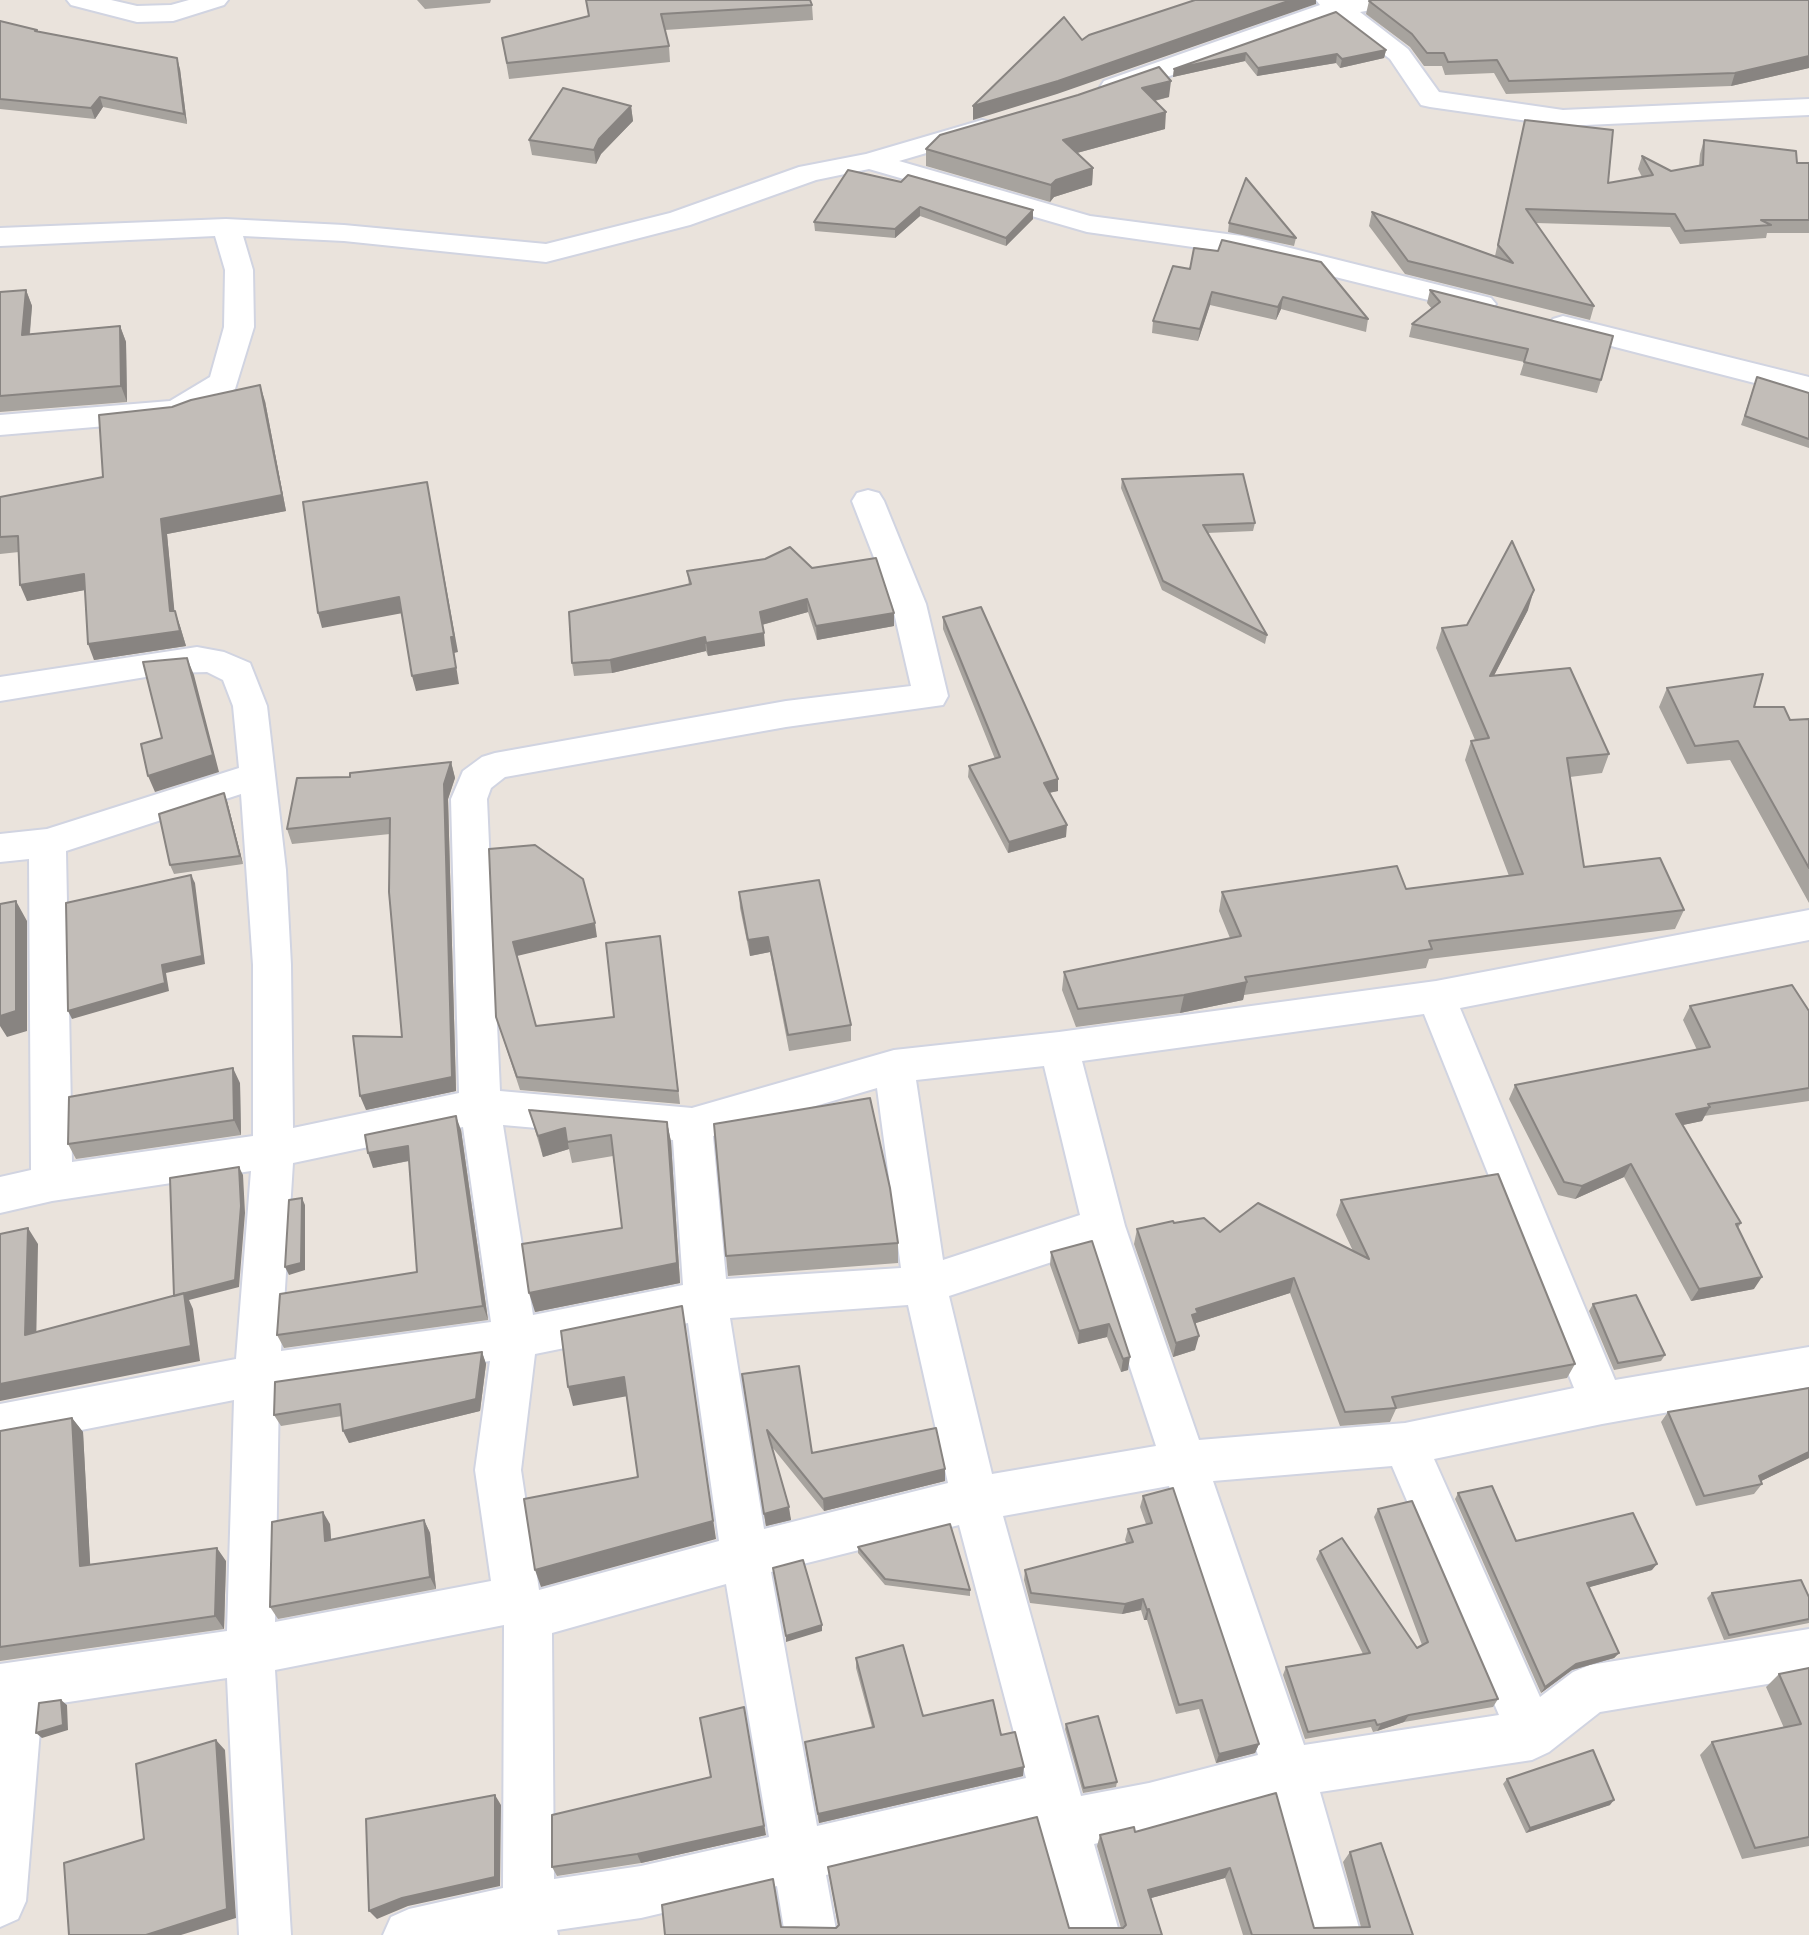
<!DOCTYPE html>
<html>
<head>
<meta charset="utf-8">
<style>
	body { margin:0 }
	canvas { display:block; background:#eae3dc }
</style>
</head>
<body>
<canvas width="1809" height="1935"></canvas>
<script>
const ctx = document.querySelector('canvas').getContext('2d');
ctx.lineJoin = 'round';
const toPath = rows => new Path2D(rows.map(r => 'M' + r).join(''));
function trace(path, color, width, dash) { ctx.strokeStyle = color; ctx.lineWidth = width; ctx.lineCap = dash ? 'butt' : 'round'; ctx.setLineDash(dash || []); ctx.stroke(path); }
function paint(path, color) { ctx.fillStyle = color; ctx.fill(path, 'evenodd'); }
const minor = toPath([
	[67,0,111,0,137,6,171,5,189,0,228,0,224,5,173,21,137,22,71,5,67,0],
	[1316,0,1403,0,1399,5,1360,12,1408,49,1439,92,1563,110,1809,99,1809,115,1563,126,1430,107,1421,105,1390,59,1335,17,1122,93,1113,95,1104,93,1100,87,1104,81,1320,5,1316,0],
	[982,120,991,122,995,128,991,134,899,161,1090,216,1242,236,1491,298,1496,304,1491,310,1481,313,1242,254,1087,232,869,169,816,180,690,225,546,262,344,241,243,236,253,270,254,327,235,389,188,417,177,420,0,435,0,415,170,401,210,377,224,327,225,270,215,236,0,246,0,228,226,219,344,225,546,244,670,213,799,167,866,154,982,120],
	[1563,316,1809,377,1809,397,1553,331,1548,325,1553,319,1563,316],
	[868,490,879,493,884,501,926,604,948,696,943,705,786,727,505,777,491,788,487,799,500,1091,692,1108,894,1050,1059,1032,1436,981,1809,910,1809,940,1460,1008,1615,1380,1809,1347,1809,1387,1602,1424,1434,1459,1540,1697,1573,1672,1590,1665,1809,1629,1809,1677,1600,1712,1549,1752,1532,1760,1320,1792,1361,1935,1309,1935,1272,1801,1094,1844,1120,1935,1068,1935,1037,1825,826,1875,837,1935,785,1935,777,1886,641,1918,557,1930,558,1935,383,1935,391,1917,409,1909,503,1888,504,1625,275,1670,291,1935,239,1935,227,1678,42,1706,26,1901,18,1919,0,1927,0,1664,227,1631,234,1400,0,1446,0,1404,236,1359,251,1171,52,1201,0,1213,0,1177,31,1170,29,859,0,862,0,834,47,829,239,768,233,706,223,680,207,672,170,673,0,701,0,677,197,647,224,652,250,663,267,706,286,870,291,965,293,1128,459,1093,451,799,463,771,482,757,495,753,786,701,911,686,892,604,852,501,857,493,868,490],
	[241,794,253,965,253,1136,72,1162,66,851,241,794],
	[1424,1014,1574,1388,1405,1423,1199,1440,1125,1226,1082,1061,1424,1014],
	[1044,1066,1080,1215,943,1260,916,1080,1044,1066],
	[877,1088,901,1268,726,1279,713,1136,877,1088],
	[503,1125,673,1140,683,1285,533,1315,503,1125],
	[463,1127,491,1322,281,1351,293,1163,463,1127],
	[1091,1249,1156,1446,992,1474,949,1296,1091,1249],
	[908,1305,948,1483,764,1529,730,1318,908,1305],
	[688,1323,719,1541,539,1590,521,1470,535,1354,688,1323],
	[490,1361,475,1470,491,1581,275,1622,279,1392,490,1361],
	[1392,1466,1499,1715,1304,1745,1213,1481,1392,1466],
	[1169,1486,1258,1755,1149,1783,1081,1796,1003,1516,1169,1486],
	[959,1525,1026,1778,817,1826,771,1572,959,1525],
	[726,1584,769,1837,641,1866,554,1879,552,1633,726,1584]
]);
trace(minor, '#d1d4e1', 4);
paint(minor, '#fff');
paint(toPath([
	[417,0,491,0,490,3,425,9],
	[586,0,810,0,812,5,813,20,665,30,669,46,670,62,509,79,502,38,589,16],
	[1809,0,1809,68,1731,86,1506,94,1494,73,1445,75,1442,66,1424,66,1410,47,1366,14,1369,1],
	[1336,12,1386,50,1384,58,1340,68,1336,63,1257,76,1245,61,1173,77,1174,69],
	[0,21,180,69,187,124,103,107,95,119,0,109],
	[1078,95,1169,97,1155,101,1165,129,1077,153,1093,168,1092,185,1054,197,1050,202,926,166,926,149],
	[631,106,633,121,601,154,596,164,532,155,529,140],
	[1525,120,1608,183,1642,177,1638,169,1642,156,1671,171,1699,166,1700,154,1704,140,1797,163,1809,163,1809,233,1767,233,1766,238,1680,244,1670,227,1536,223,1594,306,1590,320,1405,274,1369,226,1372,212,1495,256],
	[848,170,1033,219,1006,246,920,216,895,238,815,231,814,222],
	[1229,223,1296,238,1294,246,1228,232],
	[1173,266,1368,319,1366,332,1281,309,1276,320,1210,305,1198,341,1152,333,1153,321],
	[26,290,32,306,30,334,120,326,126,342,127,402,0,412,0,292],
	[1430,290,1601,380,1597,393,1520,375,1524,362,1409,337,1412,324,1432,309,1427,303],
	[1757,377,1809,393,1809,448,1741,425],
	[265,401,286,511,167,534,174,611,180,626,186,646,94,660,85,590,27,601,19,552,0,554,0,497,103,477],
	[1122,479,1255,523,1253,531,1207,533,1267,635,1265,644,1162,590,1121,488],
	[812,568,894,613,894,626,817,640,808,612,762,625,765,646,708,656,706,651,612,673,574,676,572,663,689,585,687,571],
	[1528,610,1494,675,1609,754,1602,773,1570,777,1584,867,1684,910,1675,929,1429,959,1426,968,1244,995,1243,1000,1180,1013,1076,1027,1062,990,1064,972,1230,938,1219,911,1222,892,1406,889,1509,876,1465,760,1471,741,1475,740,1436,648,1442,628,1467,625],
	[943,617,1058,779,1058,791,1049,793,1066,837,1008,853,968,777,969,766,995,759,943,629],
	[1667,688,1754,707,1790,720,1809,719,1809,903,1730,760,1687,764,1659,707],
	[451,762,455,778,448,799,456,1091,366,1110,402,1037,390,834,292,844,287,829,350,777],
	[227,801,243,864,174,874,170,865],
	[489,849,597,937,517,955,536,1026,614,1017,662,950,680,1104,520,1090,496,1017],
	[739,892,851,1025,851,1041,789,1051,770,952,750,956,740,908],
	[1690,1006,1809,1011,1809,1101,1704,1116,1702,1121,1682,1125,1741,1223,1738,1228,1754,1289,1691,1301,1624,1177,1575,1199,1558,1195,1509,1099,1515,1085,1697,1050,1683,1020],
	[240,1083,241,1135,76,1159,68,1144],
	[529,1110,667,1122,671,1142,680,1283,535,1312,622,1228,613,1156,572,1163,569,1149,543,1157],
	[461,1130,488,1320,284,1348,277,1335,417,1272,409,1161,373,1168],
	[1341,1200,1575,1364,1567,1378,1396,1409,1390,1422,1340,1426,1290,1293,1196,1323,1195,1350,1173,1357,1134,1244,1137,1229,1174,1223,1220,1232,1353,1251,1336,1215],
	[1092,1241,1128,1370,1121,1372,1107,1337,1078,1344,1050,1265,1051,1252],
	[898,1243,898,1263,728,1276,726,1256],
	[1593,1304,1665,1355,1661,1361,1614,1370,1589,1311],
	[482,1352,486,1364,480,1411,349,1443,342,1416,281,1426,274,1415],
	[742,1374,812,1453,945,1481,824,1511,772,1447,791,1520,766,1526],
	[1809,1388,1809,1458,1761,1481,1762,1484,1754,1494,1696,1506,1661,1422,1668,1412],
	[72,1418,83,1432,90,1564,226,1561,224,1629,0,1661,0,1431],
	[1458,1493,1516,1541,1652,1570,1589,1587,1619,1653,1614,1658,1572,1670,1541,1693,1455,1499],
	[1143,1496,1259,1744,1255,1753,1216,1763,1199,1709,1176,1714,1147,1620,1144,1620,1141,1610,1122,1614,1030,1603,1024,1580,1025,1570,1127,1544,1125,1540,1128,1529,1146,1524,1140,1507],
	[1378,1509,1498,1699,1493,1707,1404,1722,1377,1731,1373,1732,1371,1727,1305,1739,1283,1675,1286,1667,1363,1654,1316,1559,1320,1551,1417,1648,1422,1645,1374,1517],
	[424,1520,430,1533,436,1589,278,1619,270,1607,330,1524,331,1540],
	[858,1547,970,1590,970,1596,885,1585,858,1553],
	[1712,1593,1809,1597,1809,1623,1724,1640,1707,1598],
	[856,1658,923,1716,1001,1735,1023,1776,819,1823,806,1752,872,1727,856,1668],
	[1809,1668,1809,1846,1742,1859,1700,1755,1712,1742,1784,1728,1766,1687,1779,1674],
	[1066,1724,1117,1782,1116,1787,1083,1793,1065,1729],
	[711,1777,766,1835,641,1863,557,1876,552,1867],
	[1507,1779,1610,1805,1526,1833,1503,1784],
	[1276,1793,1314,1928,1361,1927,1343,1862,1350,1852,1413,1935,1243,1935,1225,1878,1151,1898,1162,1935,782,1927,836,1928,838,1926,828,1867,1069,1928,1121,1928,1097,1846,1100,1835,1135,1832]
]), '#a7a39e');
paint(toPath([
	[1291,0,1316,0,1316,4,1057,94,973,120,973,106],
	[1386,50,1384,58,1340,68,1342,59],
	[1246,53,1245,61,1173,77,1174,69],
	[1337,54,1336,63,1257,76,1258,68],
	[1809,56,1809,68,1731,86,1735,73],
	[177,58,180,69,187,124,184,114],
	[1171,81,1169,97,1140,104,1142,88],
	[100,97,103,107,95,119,91,108],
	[631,106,633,121,601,154,596,164,594,150,599,139],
	[1166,112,1165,129,1062,157,1063,140],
	[1093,168,1092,185,1054,197,1050,202,1051,185,1056,180],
	[920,207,920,216,895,238,895,229],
	[1033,210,1033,219,1006,246,1006,238],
	[26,290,32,306,28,351,22,335],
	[1212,292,1210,305,1198,341,1200,329],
	[1283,297,1281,309,1276,320,1278,307],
	[120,326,126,342,127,402,121,386],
	[260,385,265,401,286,511,167,534,176,627,170,611,161,519],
	[427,482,458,652,454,653,459,684,416,691,412,676],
	[84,574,90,589,27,601,20,585],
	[1534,590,1528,610,1484,695,1490,676],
	[399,597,403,613,322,628,318,613],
	[807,599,808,612,761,625,760,612],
	[175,611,180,626,186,646,94,660,88,644],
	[894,613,894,626,817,640,816,626],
	[764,633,765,646,708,656,706,643],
	[705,637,706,651,612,673,610,660],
	[187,658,194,675,219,772,155,792,148,776,213,755],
	[451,762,455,778,448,799,456,1091,366,1110,360,1096,452,1077,444,784],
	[1058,779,1058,791,1043,794,1044,783],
	[224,793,227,801,243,864,240,856],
	[1067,825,1066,837,1008,853,1009,842],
	[191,875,195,883,205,964,166,973,169,991,72,1019,68,1011,162,965],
	[16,901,27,921,27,1031,7,1037,0,1026,0,1016],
	[595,923,597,937,517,956,513,942],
	[768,937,770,952,750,956,748,940],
	[1247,982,1243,1000,1180,1013,1184,995],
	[233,1068,240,1083,241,1135,234,1120],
	[1710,1107,1702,1121,1669,1128,1676,1114],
	[456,1116,461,1130,488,1320,483,1306],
	[667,1122,671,1142,680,1283,535,1312,529,1293,677,1263],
	[565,1128,569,1149,543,1157,538,1136],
	[408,1146,413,1160,373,1168,368,1153],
	[1631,1164,1624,1177,1575,1199,1582,1186],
	[239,1167,243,1175,245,1213,239,1287,189,1300,193,1309,200,1361,0,1401,0,1384,178,1303],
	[302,1198,305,1205,305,1270,289,1275,285,1267],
	[28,1228,38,1244,36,1351,25,1335],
	[1762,1277,1754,1289,1691,1301,1699,1289],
	[1294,1278,1290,1293,1196,1323,1195,1327,1192,1315,1196,1309],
	[682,1306,716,1539,541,1587,535,1570,713,1521],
	[1109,1324,1107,1337,1078,1344,1079,1331],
	[1199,1336,1195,1350,1173,1357,1176,1343],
	[482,1352,486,1364,480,1411,349,1443,343,1431],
	[1130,1357,1128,1370,1121,1372,1123,1359],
	[624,1377,628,1396,573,1406,568,1387],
	[72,1418,83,1432,91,1579,80,1566],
	[1809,1452,1809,1458,1751,1486,1759,1476],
	[945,1469,945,1481,824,1511,823,1499],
	[789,1507,791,1520,766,1526,764,1514],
	[323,1512,330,1524,332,1553,325,1541],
	[424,1520,430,1533,436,1589,430,1577],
	[217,1548,226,1561,224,1629,215,1616],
	[1657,1564,1652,1570,1583,1589,1587,1583],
	[1143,1599,1141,1610,1122,1614,1125,1604],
	[1149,1609,1147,1620,1144,1620,1147,1610],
	[822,1625,822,1631,786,1642,786,1636],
	[1619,1653,1614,1658,1572,1670,1541,1693,1545,1687,1576,1664],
	[61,1700,67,1705,68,1730,42,1738,36,1733],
	[744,1707,766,1835,641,1863,637,1854,764,1826],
	[1409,1715,1404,1722,1377,1731,1381,1724],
	[216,1740,225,1750,236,1918,181,1935,146,1935],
	[1259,1744,1255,1753,1216,1763,1219,1754],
	[1024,1767,1023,1776,819,1823,818,1814],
	[495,1795,501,1805,500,1886,408,1906,377,1919,369,1911],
	[1614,1800,1610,1805,1526,1833,1530,1828],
	[1230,1868,1225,1878,1144,1900,1148,1890]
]), '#888481');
const building = toPath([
	[586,0,810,0,812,5,661,14,669,46,507,63,502,38,589,16,586,0],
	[1195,0,1291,0,1058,81,973,106,1064,17,1082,40,1089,35,1195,0],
	[1372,0,1809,0,1809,56,1735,73,1509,81,1497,60,1448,62,1444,53,1427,53,1412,34,1369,1,1372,0],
	[1336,12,1386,50,1342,59,1337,54,1258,68,1246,53,1174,69,1336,12],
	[0,21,37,30,35,31,177,58,184,114,100,97,91,108,0,99,0,21],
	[1159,67,1171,81,1142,88,1166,112,1063,140,1093,168,1056,180,1051,185,926,149,940,135,1078,95,1159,67],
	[563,88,631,106,599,139,594,150,529,140,563,88],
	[1525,120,1613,130,1608,183,1653,175,1642,156,1671,171,1703,165,1704,140,1796,151,1797,163,1809,163,1809,220,1761,220,1771,225,1685,231,1675,214,1526,209,1594,306,1408,261,1372,212,1513,263,1498,245,1525,120],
	[848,170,901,182,908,175,1033,210,1006,238,920,207,895,229,814,222,848,170],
	[1246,178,1296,238,1229,223,1246,178],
	[1222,240,1321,262,1368,319,1283,297,1278,307,1212,292,1200,329,1153,321,1173,266,1190,269,1194,248,1218,251,1222,240],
	[26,290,22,335,120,326,121,386,0,396,0,292,26,290],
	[1430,290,1613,336,1601,380,1524,362,1528,349,1412,324,1440,302,1430,290],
	[1757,377,1809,393,1809,439,1745,416,1757,377],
	[260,385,282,495,161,519,170,611,175,611,180,631,88,644,84,574,20,585,18,536,0,537,0,497,103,477,99,415,172,407,191,400,260,385],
	[1243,474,1255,523,1203,525,1267,635,1163,581,1122,479,1243,474],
	[427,482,454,637,451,637,456,668,412,676,399,597,318,613,303,502,427,482],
	[1512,541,1534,590,1490,676,1570,668,1609,754,1567,758,1584,867,1660,858,1684,910,1429,941,1432,949,1245,977,1247,982,1184,995,1078,1009,1064,972,1241,936,1222,892,1397,866,1406,889,1523,874,1471,741,1489,738,1442,628,1467,625,1512,541],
	[790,547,812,568,876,558,894,613,816,626,807,599,760,612,764,633,706,643,705,637,610,660,572,663,569,612,691,584,687,571,765,559,790,547],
	[981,607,1058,779,1044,783,1067,825,1009,842,969,766,1000,757,943,617,981,607],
	[187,658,213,755,148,776,141,744,162,738,143,662,187,658],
	[1763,674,1754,707,1784,707,1790,720,1809,719,1809,868,1738,741,1695,746,1667,688,1763,674],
	[451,762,444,784,452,1077,360,1096,353,1036,402,1037,389,892,390,818,287,829,297,778,350,777,350,773,451,762],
	[224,793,240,856,170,865,159,814,224,793],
	[535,845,583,879,595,923,513,942,536,1026,614,1017,606,943,660,936,678,1091,517,1077,496,1017,489,849,535,845],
	[191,875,202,956,162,965,165,983,68,1011,66,903,191,875],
	[819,880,851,1025,788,1035,768,937,748,940,739,892,819,880],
	[16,901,16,1011,0,1016,0,904,16,901],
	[1792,985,1809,1011,1809,1088,1708,1104,1710,1107,1676,1114,1741,1223,1736,1224,1762,1277,1699,1289,1631,1164,1582,1186,1564,1182,1515,1085,1710,1047,1690,1006,1792,985],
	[233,1068,234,1120,68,1144,69,1097,233,1068],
	[870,1098,890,1188,898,1243,726,1256,714,1124,870,1098],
	[529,1110,667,1122,677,1263,529,1293,522,1244,622,1228,611,1135,567,1142,565,1128,538,1136,529,1110],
	[456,1116,483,1306,277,1335,280,1294,417,1272,408,1146,368,1153,365,1135,456,1116],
	[239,1167,241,1206,235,1280,174,1296,170,1178,239,1167],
	[1498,1174,1575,1364,1392,1397,1396,1408,1345,1412,1294,1278,1196,1309,1198,1313,1192,1315,1199,1336,1176,1343,1137,1229,1173,1221,1174,1223,1204,1218,1220,1232,1258,1203,1369,1259,1341,1200,1498,1174],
	[302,1198,301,1263,285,1267,289,1200,302,1198],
	[28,1228,25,1335,184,1293,191,1346,0,1384,0,1234,28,1228],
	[1092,1241,1130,1357,1123,1359,1109,1324,1079,1331,1051,1252,1092,1241],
	[1636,1295,1665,1355,1618,1363,1593,1304,1636,1295],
	[682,1306,713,1521,535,1570,524,1499,638,1477,624,1377,568,1387,561,1331,682,1306],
	[482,1352,476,1399,343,1431,340,1404,274,1415,275,1382,482,1352],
	[799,1366,812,1453,936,1428,945,1469,823,1499,767,1430,789,1507,764,1514,742,1374,799,1366],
	[1809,1388,1809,1452,1759,1476,1762,1484,1704,1496,1668,1412,1809,1388],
	[72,1418,80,1566,217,1548,215,1616,0,1647,0,1431,72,1418],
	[1492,1486,1516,1541,1633,1513,1657,1564,1587,1583,1619,1653,1576,1664,1545,1687,1458,1493,1492,1486],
	[1173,1488,1259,1744,1219,1754,1202,1700,1179,1705,1149,1609,1147,1610,1143,1599,1125,1604,1031,1593,1025,1570,1133,1542,1128,1529,1152,1523,1143,1496,1173,1488],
	[1412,1501,1498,1699,1409,1715,1381,1724,1377,1725,1375,1720,1308,1732,1286,1667,1370,1653,1320,1551,1342,1538,1417,1648,1428,1642,1378,1509,1412,1501],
	[323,1512,325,1541,424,1520,430,1577,270,1607,272,1522,323,1512],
	[950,1524,970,1590,885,1579,858,1547,950,1524],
	[803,1560,822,1625,786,1636,773,1568,803,1560],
	[1801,1580,1809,1597,1809,1619,1729,1635,1712,1593,1801,1580],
	[903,1645,923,1716,993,1700,1001,1735,1015,1732,1024,1767,818,1814,805,1742,874,1727,856,1658,903,1645],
	[1809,1668,1809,1837,1755,1848,1712,1742,1801,1724,1779,1674,1809,1668],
	[61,1700,63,1725,36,1733,39,1703,61,1700],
	[744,1707,764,1826,637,1854,552,1867,552,1815,711,1777,700,1718,744,1707],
	[1098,1716,1117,1782,1084,1788,1066,1724,1098,1716],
	[216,1740,227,1909,146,1935,69,1935,64,1863,144,1839,136,1764,216,1740],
	[1593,1750,1614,1800,1530,1828,1507,1779,1593,1750],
	[1276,1793,1314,1928,1370,1927,1350,1852,1381,1843,1413,1935,1252,1935,1230,1868,1148,1890,1162,1935,665,1935,662,1905,773,1879,781,1927,836,1928,839,1925,828,1867,1037,1817,1069,1928,1123,1928,1126,1925,1100,1835,1134,1827,1135,1832,1276,1793],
	[495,1795,495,1877,402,1898,369,1911,366,1819,495,1795]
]);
paint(building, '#c2bdb8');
trace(building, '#888481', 2);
</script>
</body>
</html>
